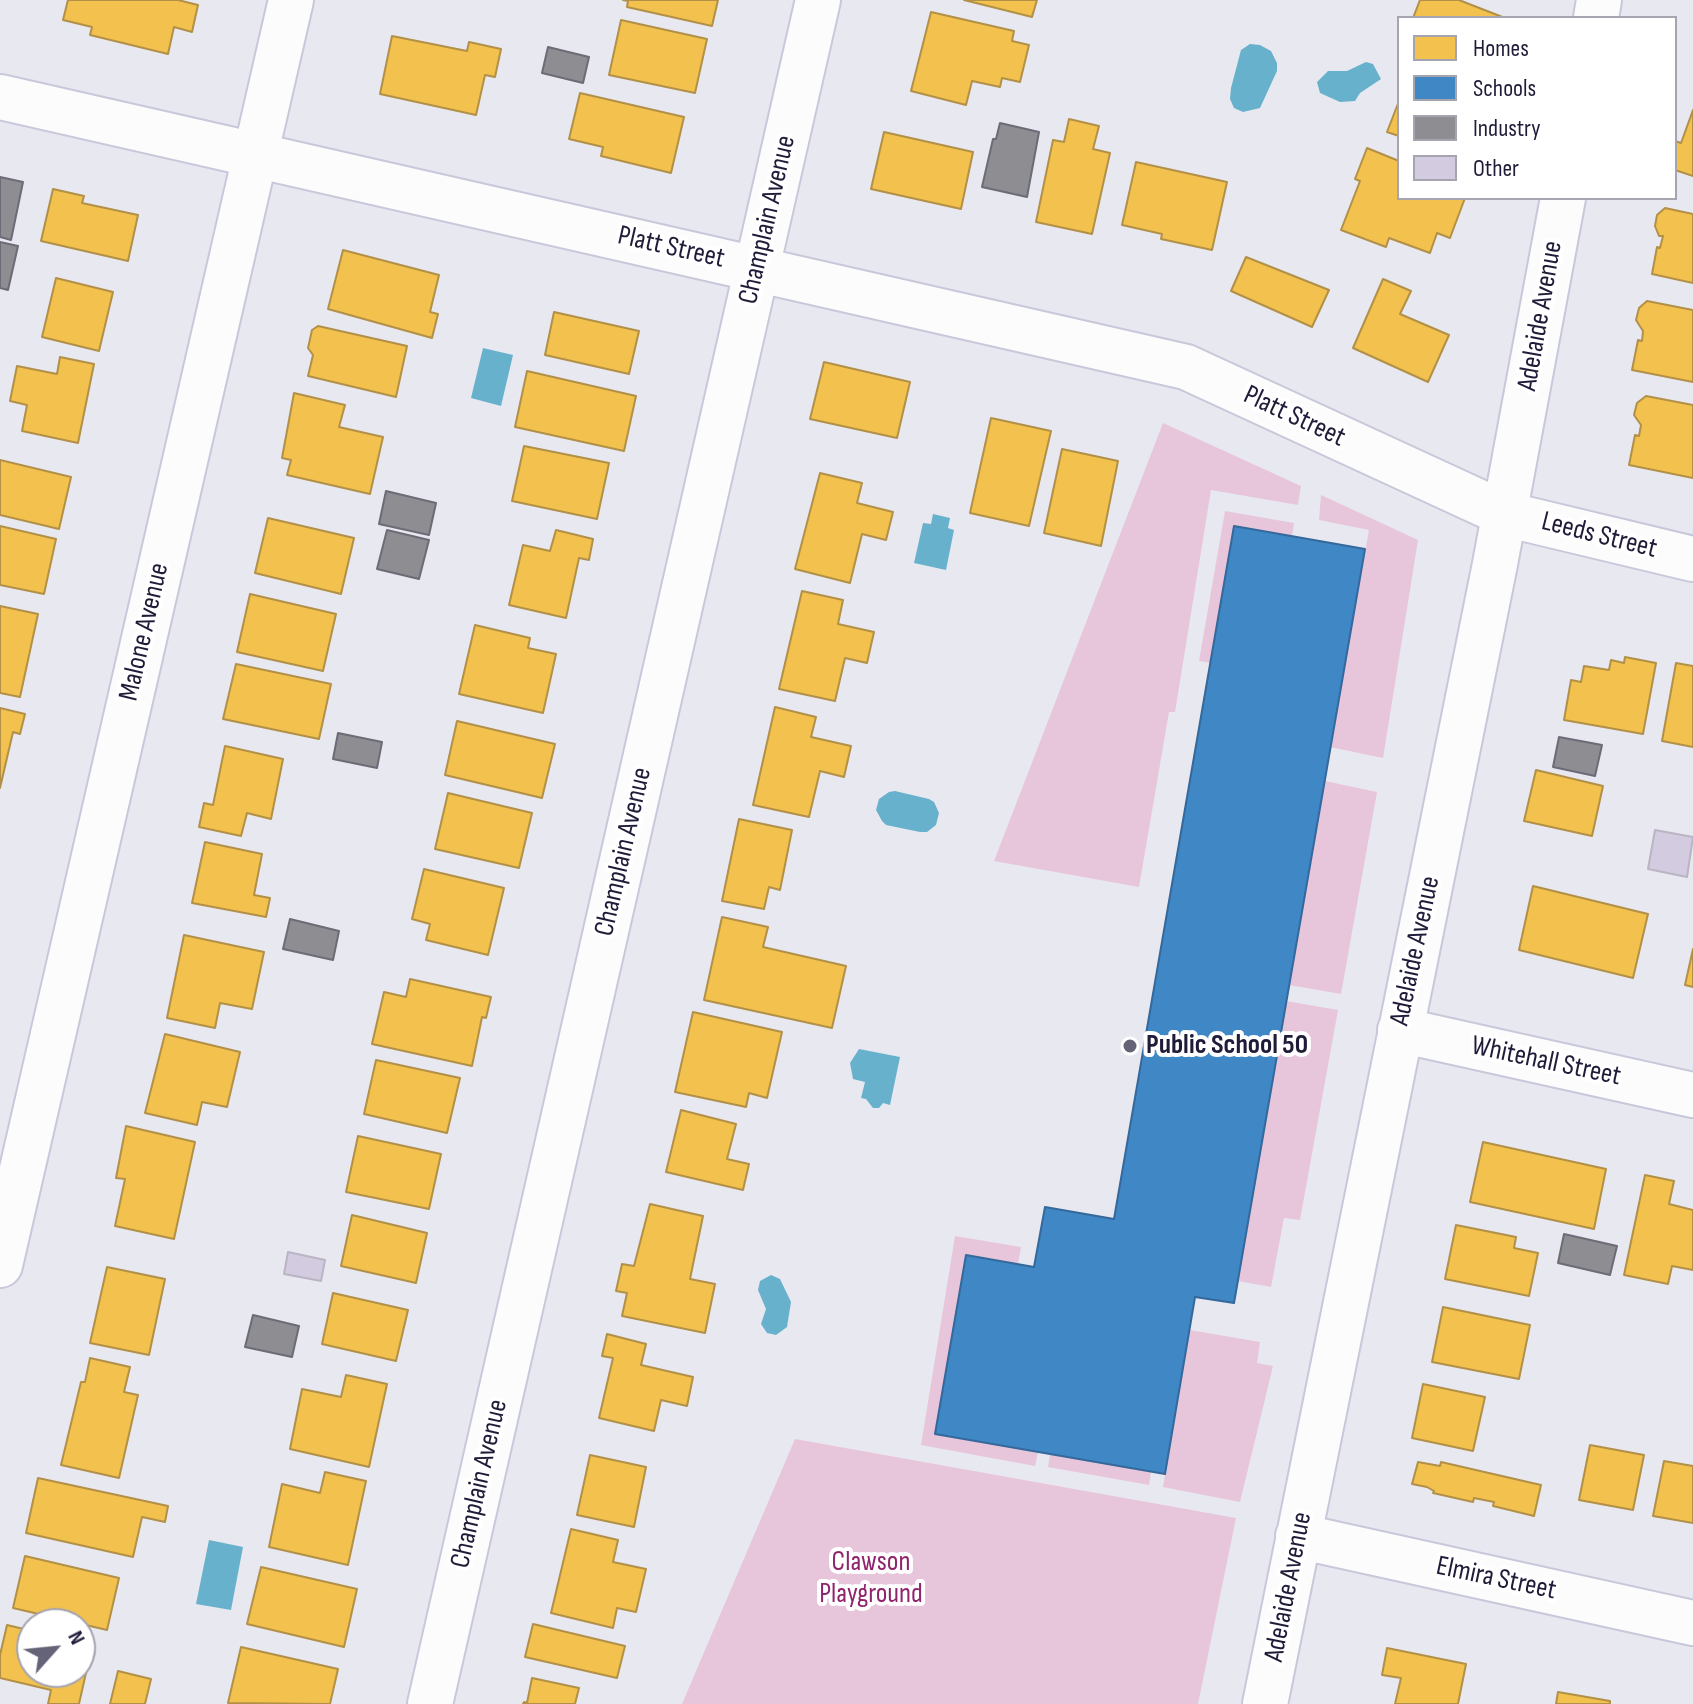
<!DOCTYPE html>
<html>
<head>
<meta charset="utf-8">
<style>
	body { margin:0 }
	#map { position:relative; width:1693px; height:1704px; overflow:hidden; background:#e8e8f0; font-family:"Sofia Sans Condensed",sans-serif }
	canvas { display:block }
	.legend { position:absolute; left:1397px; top:16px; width:280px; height:184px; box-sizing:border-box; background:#fff; border:2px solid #a5a4af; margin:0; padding:10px 14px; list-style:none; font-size:24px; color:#1e1c38 }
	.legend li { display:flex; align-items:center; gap:16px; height:40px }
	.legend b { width:40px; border:2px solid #a5a4af }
	.north { position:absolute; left:16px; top:1608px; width:80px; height:80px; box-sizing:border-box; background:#fff; border:2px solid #a5a4af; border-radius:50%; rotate:63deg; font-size:22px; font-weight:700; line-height:32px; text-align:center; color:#1e1c38 }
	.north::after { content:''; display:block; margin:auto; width:28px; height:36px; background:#656378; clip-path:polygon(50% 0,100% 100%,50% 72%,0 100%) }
</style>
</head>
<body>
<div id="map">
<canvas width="1693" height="1704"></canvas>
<ul class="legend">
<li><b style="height:22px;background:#f2c14e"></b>Homes</li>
<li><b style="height:22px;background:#3f88c5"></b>Schools</li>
<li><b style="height:22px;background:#8d8d92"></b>Industry</li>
<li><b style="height:22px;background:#d3cbe0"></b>Other</li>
</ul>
<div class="north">N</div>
</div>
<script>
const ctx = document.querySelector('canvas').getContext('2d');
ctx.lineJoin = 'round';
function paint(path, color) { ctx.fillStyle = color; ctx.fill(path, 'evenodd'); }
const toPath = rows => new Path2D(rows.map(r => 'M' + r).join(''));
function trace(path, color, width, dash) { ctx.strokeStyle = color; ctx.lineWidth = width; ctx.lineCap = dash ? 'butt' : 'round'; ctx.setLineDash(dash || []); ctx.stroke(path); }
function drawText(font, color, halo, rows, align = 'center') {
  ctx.font = font + ' "Sofia Sans Condensed",sans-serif'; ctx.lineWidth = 8; ctx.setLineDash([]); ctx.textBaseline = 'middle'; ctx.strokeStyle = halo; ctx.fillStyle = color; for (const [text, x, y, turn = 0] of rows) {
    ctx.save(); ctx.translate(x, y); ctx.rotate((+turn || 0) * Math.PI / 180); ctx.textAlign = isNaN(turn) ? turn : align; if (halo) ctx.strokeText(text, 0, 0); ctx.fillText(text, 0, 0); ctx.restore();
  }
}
paint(toPath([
	[1163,423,1301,486,1298,505,1211,490,1175,712,1169,712,1139,887,994,861],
	[1321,495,1418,540,1383,758,1330,747,1369,530,1319,520],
	[1225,511,1294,523,1292,536,1234,526,1211,663,1199,661],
	[1325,781,1377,792,1341,994,1289,985],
	[1286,1001,1338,1010,1300,1220,1284,1218,1271,1287,1238,1281],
	[955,1236,1021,1247,1018,1264,966,1255,935,1434,1038,1452,1035,1466,921,1445],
	[1190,1330,1260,1342,1257,1363,1273,1366,1240,1502,1163,1487],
	[795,1439,1236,1518,1198,1704,682,1704],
	[1050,1454,1151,1472,1149,1485,1048,1467]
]), '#e7c6dc');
paint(toPath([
	[1250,44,1260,45,1271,51,1277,63,1277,71,1260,108,1243,112,1234,108,1230,99,1231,88,1241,50],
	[1366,62,1373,64,1381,79,1360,93,1355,101,1340,102,1320,93,1317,82,1328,71,1347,71],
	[483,348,513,355,501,406,471,398],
	[933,514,950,518,948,528,954,530,946,570,914,563,923,523,931,524],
	[895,791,929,799,934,802,939,813,936,825,927,832,920,832,886,825,882,821,876,810,879,799,889,792],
	[859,1049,900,1057,890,1105,883,1103,879,1108,873,1108,866,1099,861,1098,865,1082,853,1079,850,1063],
	[771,1275,780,1279,791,1302,787,1327,776,1335,767,1333,761,1324,766,1309,758,1290,760,1281],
	[209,1540,243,1547,231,1610,196,1604]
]), '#68b1cc');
const homes = toPath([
	[68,0,178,0,198,5,192,32,174,27,168,54,90,35,92,27,63,20,68,0],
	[623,0,718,0,712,26,627,7,628,1,623,0],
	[964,0,1037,0,1032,17,964,0],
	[1420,0,1459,0,1505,18,1413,18,1420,0],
	[931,12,1014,31,1012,41,1029,45,1020,82,1002,78,1000,87,972,81,966,105,911,91,931,12],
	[621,20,707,39,695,93,609,75,621,20],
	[392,36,467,51,469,42,501,49,495,77,485,75,476,115,380,94,392,36],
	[580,93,684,117,671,173,601,156,603,147,569,139,580,93],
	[1399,101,1399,136,1387,132,1399,101],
	[1693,110,1693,176,1675,170,1675,141,1681,143,1693,110],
	[1069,119,1099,126,1093,149,1110,153,1092,234,1036,222,1053,140,1064,142,1069,119],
	[884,132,973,152,961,209,871,189,884,132],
	[1367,148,1399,161,1399,198,1465,198,1450,238,1437,233,1430,253,1389,238,1386,247,1341,230,1360,181,1355,179,1367,148],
	[1136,162,1227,182,1212,250,1161,239,1162,234,1122,225,1136,162],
	[53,189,84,196,82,203,138,215,128,261,41,241,53,189],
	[1665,208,1693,214,1693,283,1652,274,1657,247,1660,248,1663,236,1659,236,1655,226,1657,215,1665,208],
	[343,250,439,275,430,312,438,314,432,338,328,309,343,250],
	[1246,257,1329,290,1312,327,1231,291,1246,257],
	[56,278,113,292,99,351,42,337,56,278],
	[1383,279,1411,291,1400,314,1449,335,1428,382,1353,348,1383,279],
	[1647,301,1693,310,1693,382,1632,370,1638,340,1642,341,1643,331,1636,320,1639,308,1647,301],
	[554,312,639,331,629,374,545,355,554,312],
	[318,326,407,346,396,397,308,376,313,355,308,348,312,330,318,326],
	[60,357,94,364,78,443,22,431,27,405,10,401,17,366,57,374,60,357],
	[824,362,910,382,897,438,810,419,824,362],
	[527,371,636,396,624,451,515,427,527,371],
	[294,393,345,405,339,427,383,437,370,494,287,475,291,460,282,458,294,393],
	[1646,396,1693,405,1693,478,1629,465,1635,435,1639,436,1641,425,1634,415,1637,403,1646,396],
	[991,418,1051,431,1029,526,970,513,991,418],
	[524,446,609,463,597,519,512,501,524,446],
	[1062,449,1118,461,1101,546,1044,533,1062,449],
	[0,460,71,477,59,529,0,515,0,460],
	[820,473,862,483,857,503,893,512,886,540,862,534,850,583,795,569,820,473],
	[268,518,354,538,341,594,255,573,268,518],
	[0,526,56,539,44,594,0,585,0,526],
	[556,530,593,539,589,560,579,558,566,618,509,605,523,545,550,551,556,530],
	[802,591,843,600,838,624,874,632,867,663,845,658,835,701,779,689,802,591],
	[250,594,336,614,323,671,237,652,250,594],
	[0,606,38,614,20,697,0,693,0,606],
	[475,625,530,638,528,648,556,654,543,713,459,694,475,625],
	[1625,657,1656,663,1643,734,1564,720,1571,680,1581,682,1584,666,1609,670,1611,660,1624,663,1625,657],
	[1676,663,1693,666,1693,747,1662,741,1676,663],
	[236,664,331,684,319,739,223,719,236,664],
	[775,707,816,717,811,737,851,746,844,777,820,771,809,817,753,805,775,707],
	[0,708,25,714,20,734,13,732,0,788,0,708],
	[457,721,555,744,542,798,445,775,457,721],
	[225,746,283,759,271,819,247,813,241,836,199,827,204,803,213,805,225,746],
	[1536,770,1603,786,1592,836,1524,821,1536,770],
	[448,793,532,813,519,868,435,849,448,793],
	[739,819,792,830,780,890,769,887,764,909,722,901,739,819],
	[205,842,262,854,254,895,270,898,266,917,192,903,205,842],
	[424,869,504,888,488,955,426,940,430,924,412,919,424,869],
	[1533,886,1648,914,1633,978,1519,950,1533,886],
	[722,917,768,927,763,947,846,966,832,1028,704,1000,722,917],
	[184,935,264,952,252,1009,220,1003,215,1028,167,1018,184,935],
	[1693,949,1693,987,1685,985,1693,949],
	[410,979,491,997,486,1018,482,1017,472,1066,372,1044,384,992,406,997,410,979],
	[693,1012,782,1032,767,1098,749,1093,746,1107,675,1092,693,1012],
	[165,1034,240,1052,227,1107,202,1102,197,1125,145,1113,165,1034],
	[376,1060,460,1078,447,1133,364,1114,376,1060],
	[681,1110,736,1124,727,1159,749,1164,743,1190,666,1172,681,1110],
	[126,1126,195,1142,174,1239,115,1226,125,1179,116,1178,126,1126],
	[358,1136,441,1154,429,1209,346,1192,358,1136],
	[1483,1142,1606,1169,1594,1229,1470,1202,1483,1142],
	[1645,1175,1674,1181,1669,1204,1693,1210,1693,1270,1672,1266,1668,1284,1624,1275,1645,1175],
	[650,1204,703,1216,690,1279,715,1284,705,1333,622,1316,627,1293,616,1291,622,1264,634,1266,650,1204],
	[352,1215,427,1233,416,1283,341,1266,352,1215],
	[1456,1225,1516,1237,1514,1248,1538,1253,1529,1296,1445,1279,1456,1225],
	[107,1267,165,1279,149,1355,90,1343,107,1267],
	[333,1293,408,1310,396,1361,322,1344,333,1293],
	[1443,1307,1530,1325,1519,1379,1432,1362,1443,1307],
	[607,1334,646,1344,641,1365,693,1377,687,1406,661,1400,654,1431,599,1418,613,1358,602,1356,607,1334],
	[90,1358,130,1367,124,1392,138,1395,119,1478,61,1465,81,1382,85,1382,90,1358],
	[346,1375,387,1384,369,1467,290,1449,302,1389,341,1397,346,1375],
	[1423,1384,1485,1397,1473,1451,1412,1438,1423,1384],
	[1590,1445,1644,1455,1633,1510,1579,1500,1590,1445],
	[590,1455,646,1467,634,1527,577,1515,590,1455],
	[1664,1461,1693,1466,1693,1523,1653,1516,1664,1461],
	[1418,1462,1440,1466,1441,1462,1541,1485,1534,1516,1493,1506,1494,1502,1474,1498,1473,1502,1433,1493,1434,1491,1427,1487,1412,1484,1418,1462],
	[325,1472,366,1481,348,1565,269,1547,282,1484,320,1493,325,1472],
	[38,1478,168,1506,165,1522,142,1517,133,1557,26,1533,38,1478],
	[571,1529,618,1540,613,1562,646,1569,636,1612,617,1608,613,1628,551,1613,571,1529],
	[25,1556,119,1578,107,1630,13,1608,25,1556],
	[261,1567,357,1589,344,1647,247,1624,261,1567],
	[533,1624,625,1646,617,1678,525,1657,533,1624],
	[7,1625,32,1631,32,1672,80,1672,80,1643,92,1646,79,1704,48,1704,51,1690,0,1678,0,1655,7,1625],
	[241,1647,338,1669,330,1704,228,1703,241,1647],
	[1387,1648,1466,1664,1458,1704,1395,1704,1401,1678,1382,1675,1387,1648],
	[118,1671,151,1679,145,1704,110,1704,118,1671],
	[532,1678,579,1688,575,1704,523,1704,524,1702,527,1703,532,1678],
	[1558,1692,1610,1701,1610,1704,1556,1704,1558,1692]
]);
paint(homes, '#f2c14e');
trace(homes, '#b29047', 2);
const schools = toPath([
	[1234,526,1365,549,1234,1303,1195,1297,1165,1474,935,1434,966,1255,1034,1267,1045,1207,1114,1219,1234,526]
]);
paint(schools, '#3f88c5');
trace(schools, '#35689b', 2);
const industry = toPath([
	[548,47,589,57,583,83,542,73,548,47],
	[1000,123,1039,132,1027,197,982,187,993,139,996,139,1000,123],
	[0,177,23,182,11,240,0,237,0,177],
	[0,242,18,246,8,290,0,288,0,242],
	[386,491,436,503,429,535,379,524,386,491],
	[387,530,429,540,419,579,377,569,387,530],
	[338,733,382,742,377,768,333,759,338,733],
	[1559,737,1602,745,1595,776,1553,767,1559,737],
	[290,919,339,931,333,960,283,949,290,919],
	[1564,1234,1617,1246,1610,1275,1558,1263,1564,1234],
	[253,1315,299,1326,292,1357,245,1347,253,1315]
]);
paint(industry, '#8d8d92');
trace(industry, '#6c6b77', 2);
const building = toPath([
	[1655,830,1693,837,1687,877,1648,869,1655,830],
	[288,1252,325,1260,321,1281,284,1274,288,1252]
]);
paint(building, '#d3cbe0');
trace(building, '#bab4c4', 2);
const minor = toPath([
	[1596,18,1599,0],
	[0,97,1186,367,1505,514,1693,559],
	[1400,1030,1693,1095],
	[0,1265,291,0],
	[1298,1536,1693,1623],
	[430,1704,818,0],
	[1265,1704,1495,564,1563,198]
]);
trace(minor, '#c9c8db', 48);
trace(minor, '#fcfcfd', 44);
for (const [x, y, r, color] of [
	[1130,1046,8,"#656378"]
]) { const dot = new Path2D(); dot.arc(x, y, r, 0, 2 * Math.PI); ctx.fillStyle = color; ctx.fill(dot); trace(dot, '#fff', 3); }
drawText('28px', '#1e1c38', '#fff', [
	["Champlain Avenue",768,220,-77],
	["Platt Street",671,248,13],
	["Adelaide Avenue",1541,316,-80],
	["Platt Street",1294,417,25],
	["Leeds Street",1599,536,14],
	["Malone Avenue",145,632,-77],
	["Champlain Avenue",624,852,-77],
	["Adelaide Avenue",1416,951,-78],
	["Whitehall Street",1546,1062,12],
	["Champlain Avenue",480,1484,-77],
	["Elmira Street",1496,1579,12],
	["Adelaide Avenue",1289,1587,-79]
]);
drawText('bold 28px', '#1e1c38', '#fff', [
	["Public School 50",1146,1046]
], 'left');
drawText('28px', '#90246c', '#fff', [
	["Clawson",871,1563],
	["Playground",871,1595]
]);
</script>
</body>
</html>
